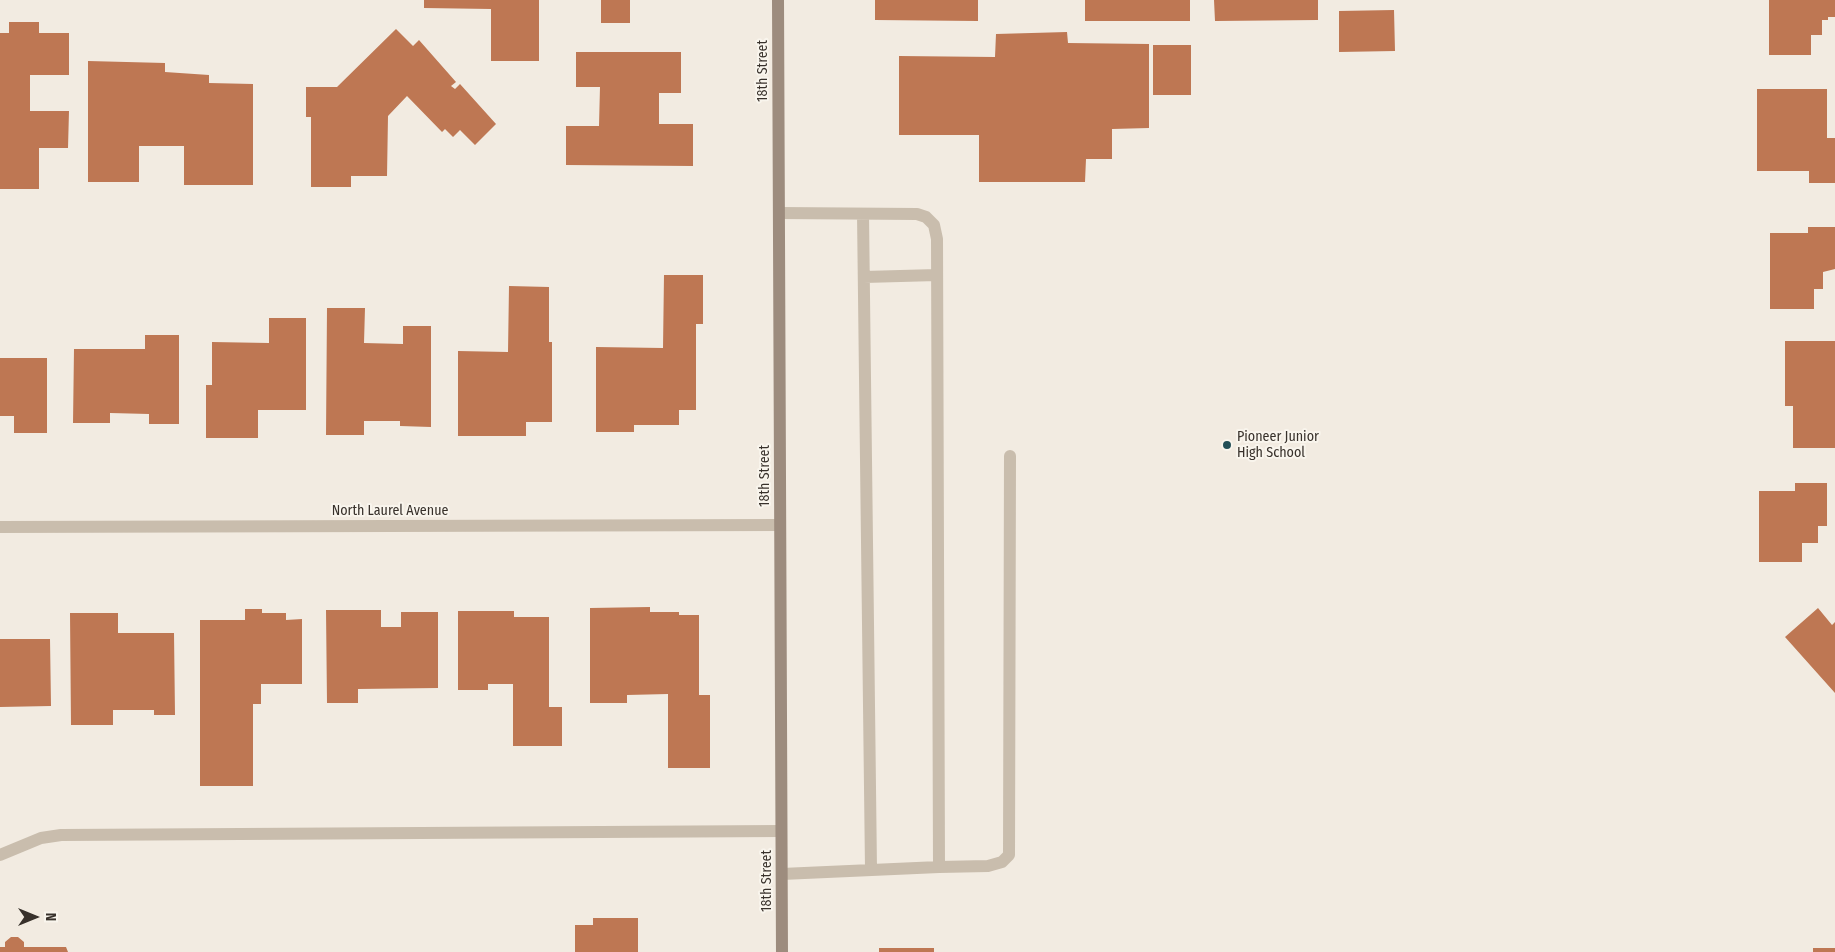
<!DOCTYPE html>
<html>
<head>
<meta charset="utf-8">
<style>
	body { margin:0 }
	#map { position:relative; width:1835px; height:952px; overflow:hidden; background:#f2ebe1; font-family:"Fira Sans Condensed",sans-serif }
	canvas { display:block }
	.north { position:absolute; left:10px; top:892px; width:50px; height:50px; -webkit-text-stroke:4px #f9f5ed; paint-order:stroke; rotate:90deg; font-size:14px; font-weight:700; line-height:20px; text-align:center; color:#38312b }
	.north::after { content:''; display:block; margin:auto; width:18px; height:22px; background:#38312b; clip-path:polygon(50% 0,100% 100%,50% 72%,0 100%) }
</style>
</head>
<body>
<div id="map">
<canvas width="1835" height="952"></canvas>
<div class="north">N</div>
</div>
<script>
const ctx = document.querySelector('canvas').getContext('2d');
ctx.lineJoin = 'round';
function paint(path, color) { ctx.fillStyle = color; ctx.fill(path, 'evenodd'); }
const toPath = rows => new Path2D(rows.map(r => 'M' + r).join(''));
function trace(path, color, width, dash) { ctx.strokeStyle = color; ctx.lineWidth = width; ctx.lineCap = dash ? 'butt' : 'round'; ctx.setLineDash(dash || []); ctx.stroke(path); }
function drawText(font, color, halo, rows, align = 'center') {
  ctx.font = font + ' "Fira Sans Condensed",sans-serif'; ctx.lineWidth = 4; ctx.setLineDash([]); ctx.textBaseline = 'middle'; ctx.strokeStyle = halo; ctx.fillStyle = color; for (const [text, x, y, turn = 0] of rows) {
    ctx.save(); ctx.translate(x, y); ctx.rotate((+turn || 0) * Math.PI / 180); ctx.textAlign = isNaN(turn) ? turn : align; if (halo) ctx.strokeText(text, 0, 0); ctx.fillText(text, 0, 0); ctx.restore();
  }
}
paint(toPath([
	[424,0,539,0,539,61,491,61,491,9,424,8],
	[601,0,630,0,630,23,601,23],
	[875,0,978,0,978,21,875,20],
	[1085,0,1190,0,1190,21,1085,21],
	[1214,0,1318,0,1318,20,1215,21],
	[1769,0,1835,0,1835,17,1828,17,1828,20,1822,20,1822,35,1811,35,1811,55,1769,55],
	[1394,10,1395,51,1339,52,1339,11],
	[9,22,39,22,39,33,69,33,69,75,30,75,30,111,69,111,68,148,39,148,39,189,0,189,0,33,9,33],
	[396,29,413,46,419,40,456,82,451,86,455,89,460,84,496,124,475,145,460,130,453,137,445,129,442,132,407,96,388,116,387,176,351,176,351,187,311,187,311,117,306,117,306,87,337,87],
	[1067,32,1068,43,1149,44,1149,128,1112,129,1112,159,1086,159,1085,182,979,182,979,135,899,135,899,56,995,57,996,34],
	[1153,45,1191,45,1191,95,1153,95],
	[576,52,681,52,681,93,659,93,659,124,693,124,693,166,566,165,566,126,599,126,600,87,576,87],
	[88,61,165,63,165,72,209,75,209,83,253,84,253,185,184,185,184,146,139,146,139,182,88,182],
	[1757,89,1827,89,1827,138,1835,138,1835,183,1809,183,1809,171,1757,171],
	[1808,227,1835,227,1835,269,1823,272,1823,289,1814,289,1814,309,1770,309,1770,233,1808,233],
	[664,275,703,275,703,324,696,324,696,410,679,410,679,425,634,425,634,432,596,432,596,347,663,348],
	[509,286,549,287,549,342,552,342,552,422,526,422,526,436,458,436,458,351,508,352],
	[327,308,365,308,364,343,403,344,403,326,431,326,431,427,400,426,400,421,364,421,364,435,326,435],
	[269,318,306,318,306,410,258,410,258,438,206,438,206,385,212,385,212,342,269,343],
	[145,335,179,335,179,424,149,424,149,414,110,413,110,423,73,423,74,349,145,349],
	[1785,341,1835,341,1835,448,1793,448,1793,406,1785,406],
	[0,358,47,358,47,433,14,433,14,416,0,416],
	[1795,483,1827,483,1827,526,1818,526,1818,543,1802,543,1802,562,1759,562,1759,491,1795,491],
	[650,607,650,612,679,612,679,615,699,615,699,695,710,695,710,768,668,768,668,694,627,695,627,703,590,703,590,608],
	[1818,608,1832,625,1835,622,1835,693,1785,637],
	[245,609,262,609,262,613,286,613,286,620,302,619,302,684,261,684,261,704,253,704,253,786,200,786,200,620,245,620],
	[326,610,381,610,381,627,401,627,401,612,438,612,438,688,358,689,358,703,327,703],
	[458,611,514,611,514,617,549,617,549,707,562,707,562,746,513,746,513,684,488,684,488,690,458,690],
	[70,613,118,613,118,633,174,633,175,715,154,715,154,710,113,710,113,725,71,725],
	[0,639,50,639,51,706,0,707],
	[593,918,638,918,638,952,575,952,575,925,593,925],
	[11,937,18,937,24,942,24,947,66,947,68,952,0,952,0,947,5,947,5,942],
	[879,948,934,948,934,952,879,952],
	[1813,948,1835,948,1835,952,1813,952]
]), '#be7753');
trace(toPath([
	[779,213,917,214,926,217,934,225,937,239,939,867,782,874],
	[863,214,871,869],
	[864,277,937,275],
	[0,855,41,838,61,835,781,831],
	[939,867,988,866,1002,862,1009,855,1010,456]
]), '#c9bdad', 12);
trace(toPath([
	[0,527,780,525]
]), '#c9bdad', 12);
trace(toPath([
	[778,0,782,952]
]), '#9d8c7e', 12);
for (const [x, y, r, color] of [
	[1227,445,5,"#234f57"]
]) { const dot = new Path2D(); dot.arc(x, y, r, 0, 2 * Math.PI); ctx.fillStyle = color; ctx.fill(dot); trace(dot, '#f9f5ed', 2); }
drawText('14px', '#38312b', '#f9f5ed', [
	["18th Street",763,71,-90],
	["18th Street",765,476,-90],
	["North Laurel Avenue",390,511],
	["18th Street",767,881,-90]
]);
drawText('14px', '#38312b', '#f9f5ed', [
	["Pioneer Junior",1237,437],
	["High School",1237,453]
], 'left');
</script>
</body>
</html>
